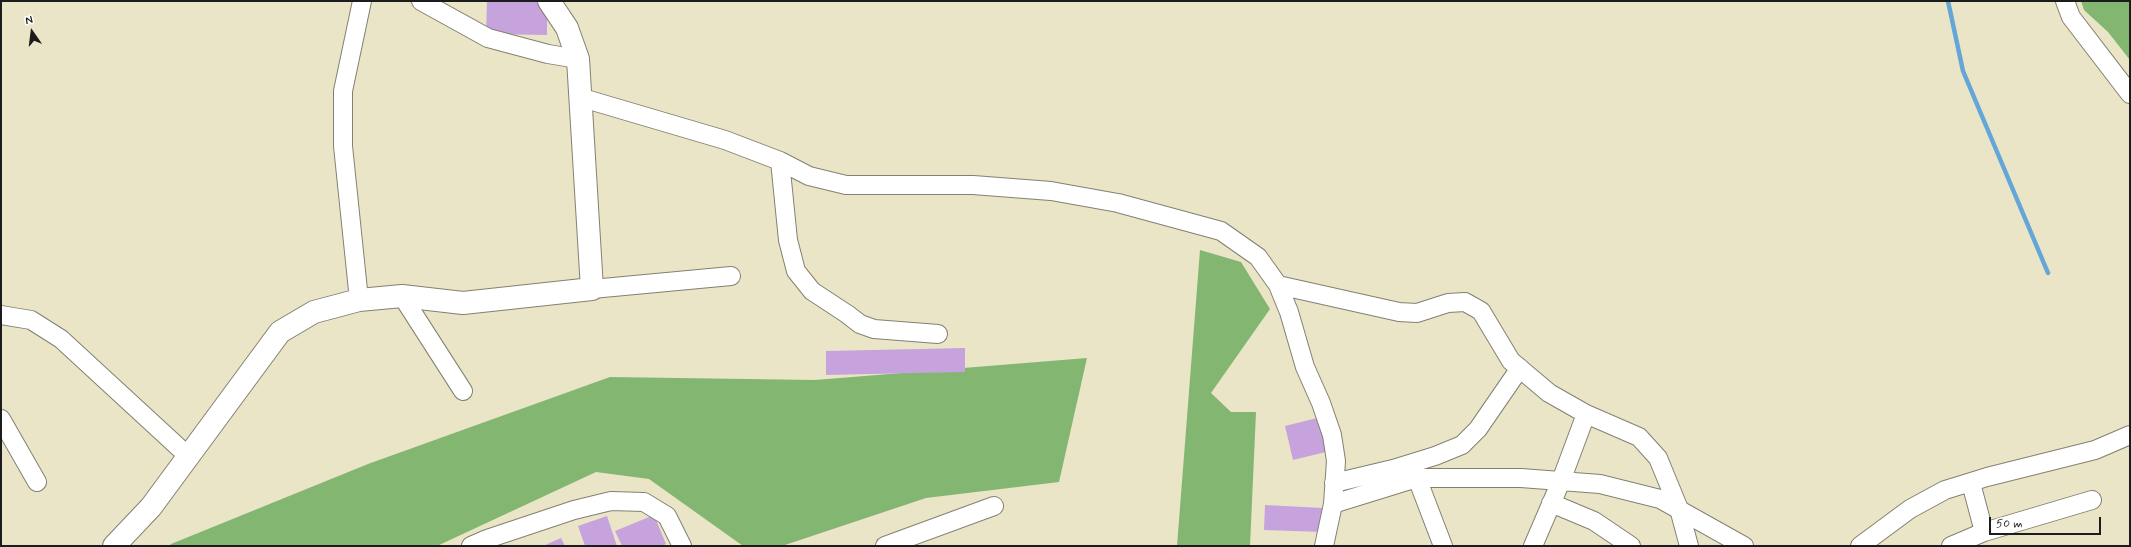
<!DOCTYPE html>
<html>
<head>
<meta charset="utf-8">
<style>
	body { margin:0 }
	#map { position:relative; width:2131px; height:547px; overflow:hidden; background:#eae5c7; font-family:Mynerve,sans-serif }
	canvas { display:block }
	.frame { position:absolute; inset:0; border:2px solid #1c1c1c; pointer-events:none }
	.north { position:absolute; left:12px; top:12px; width:40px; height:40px; -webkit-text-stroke:3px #fff; paint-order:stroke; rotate:346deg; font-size:11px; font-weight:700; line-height:16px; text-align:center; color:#1c1c1c }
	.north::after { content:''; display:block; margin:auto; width:14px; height:18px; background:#1c1c1c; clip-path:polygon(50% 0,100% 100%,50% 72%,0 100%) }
	.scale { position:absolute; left:1989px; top:517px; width:112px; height:18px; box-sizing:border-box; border:2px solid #1c1c1c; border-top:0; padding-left:5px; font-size:12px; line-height:14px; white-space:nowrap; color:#1c1c1c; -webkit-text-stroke:3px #fff; paint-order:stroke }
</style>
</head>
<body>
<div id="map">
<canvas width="2131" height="547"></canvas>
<div class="frame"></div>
<div class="north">N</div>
<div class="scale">50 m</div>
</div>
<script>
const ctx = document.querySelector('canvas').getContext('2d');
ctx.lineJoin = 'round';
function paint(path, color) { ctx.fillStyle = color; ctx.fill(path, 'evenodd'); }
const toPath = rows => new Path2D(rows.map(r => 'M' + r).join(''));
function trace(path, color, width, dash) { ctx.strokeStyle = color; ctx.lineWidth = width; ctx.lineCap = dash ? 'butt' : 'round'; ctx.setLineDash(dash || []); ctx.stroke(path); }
paint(toPath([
	[2081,1,2130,1,2130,60,2108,32,2084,10],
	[1200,250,1241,262,1270,309,1211,393,1231,412,1256,412,1250,546,1177,546],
	[1087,358,1059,482,926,498,782,546,743,546,649,479,596,472,437,546,169,546,171,544,368,464,610,377,815,380]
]), '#83b671');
trace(toPath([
	[1948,1,1963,71,2048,273]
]), '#64a6d8', 4.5);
paint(toPath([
	[487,1,547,1,547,35,486,34],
	[965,348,965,372,826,375,826,351],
	[1325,416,1334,450,1293,460,1285,426],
	[1265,505,1323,508,1322,532,1264,530],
	[654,515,666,544,662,546,622,546,615,531],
	[607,516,617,546,585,546,578,526],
	[561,538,565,546,543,546]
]), '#c6a3dc');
const street = toPath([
	[421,1,488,38,548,54,578,59],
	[2065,1,2071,17,2130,94],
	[579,97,725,140,780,161,809,176,846,185,973,185,1051,191,1118,203,1221,231,1258,257,1278,285,1289,312,1305,367,1321,403,1332,435,1336,461,1333,504,1324,546],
	[780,161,788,240,796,271,812,291,847,314,860,324,874,329,938,334],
	[1278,285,1399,312,1417,313,1448,303,1465,302,1481,311,1511,361,1549,393,1586,414,1639,437,1658,458,1679,509,1689,546],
	[592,289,731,276],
	[402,296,463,391],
	[359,300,343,146,343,91,362,1],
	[1,315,31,320,61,339,188,456],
	[1,419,37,482],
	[1417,478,1443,546],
	[1334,483,1393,469,1435,456,1462,445,1478,429,1520,368],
	[1971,483,1984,532],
	[1551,503,1594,521,1631,546],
	[1333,504,1417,478,1521,478,1600,484,1660,499,1744,546],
	[471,546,487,539,574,510,611,501,644,502,667,516,682,546],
	[885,546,994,506],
	[1533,546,1561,481,1586,414],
	[1860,546,1910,509,1945,490,1987,477,2095,450,2130,435],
	[1951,546,1984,532,2092,500]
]);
const secondary = toPath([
	[114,546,151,507,280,332,314,312,359,300,402,296,463,303,592,289,578,59,567,28,549,1]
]);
trace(street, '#838072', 20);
trace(secondary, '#838072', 24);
trace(street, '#fff', 18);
trace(secondary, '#fff', 22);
</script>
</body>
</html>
